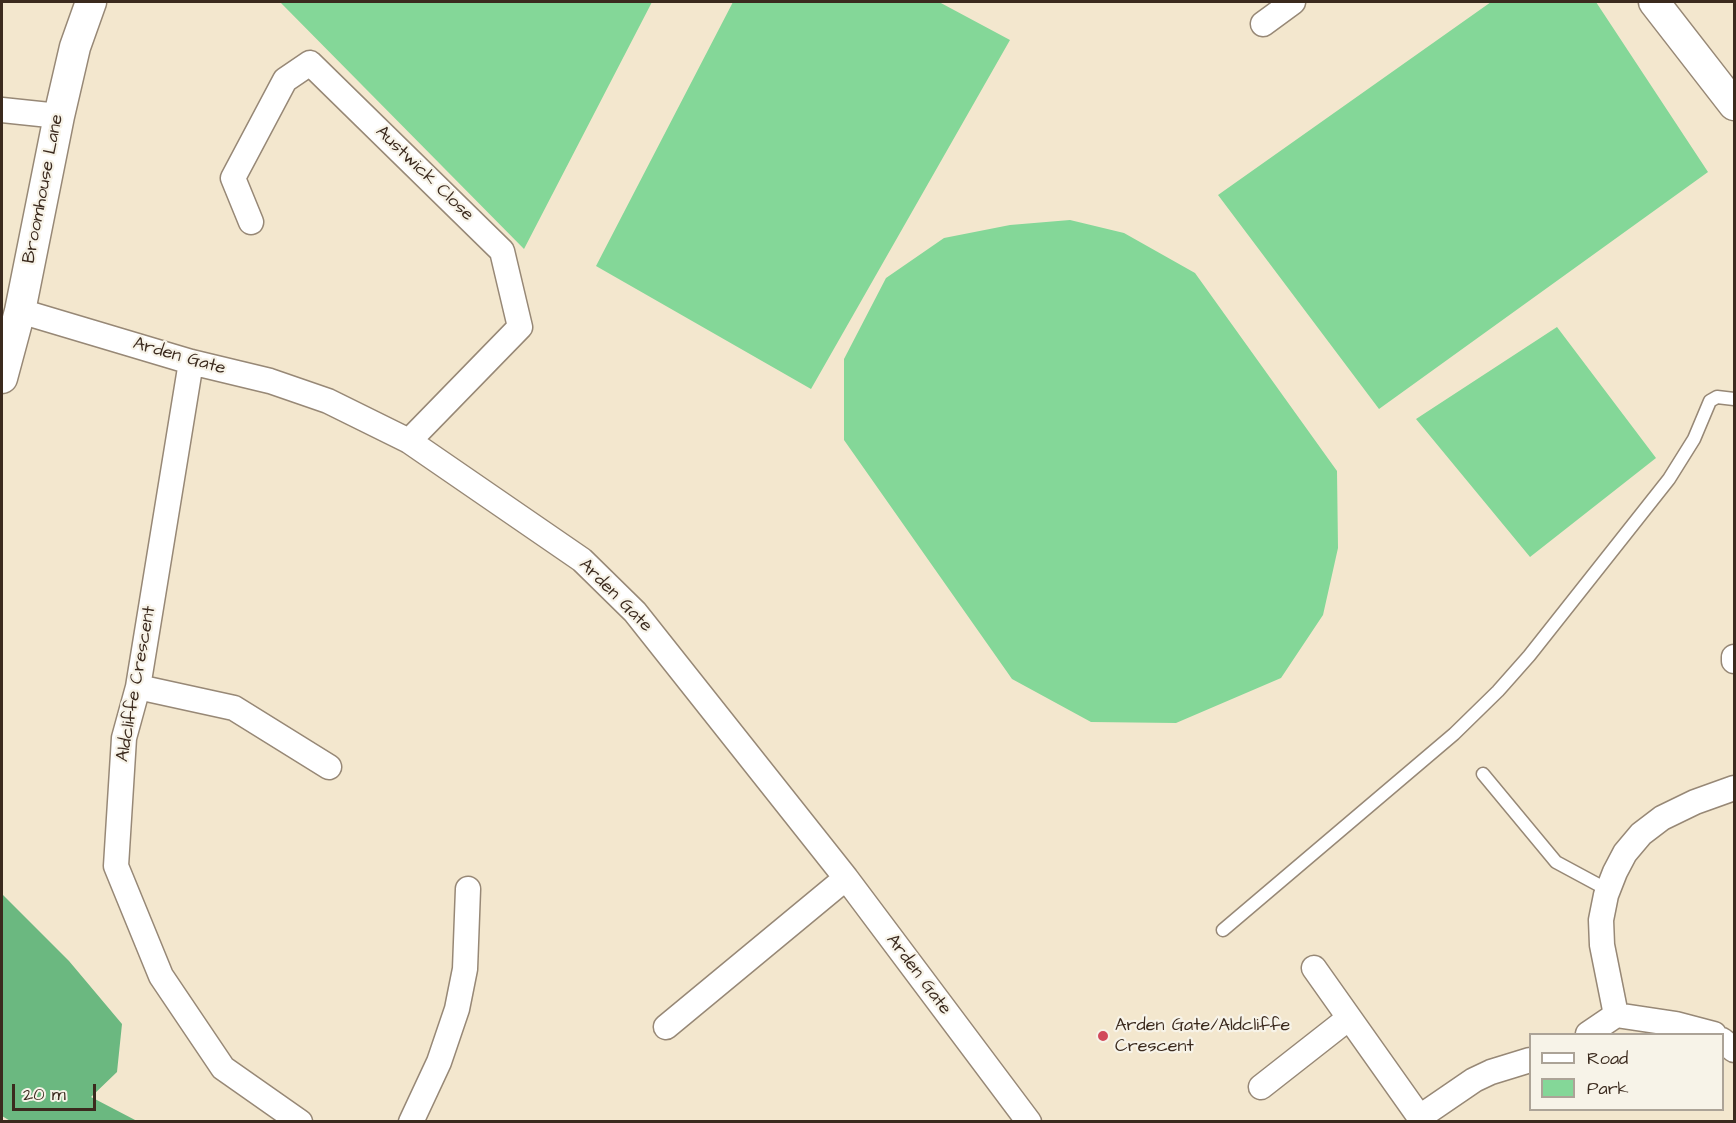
<!DOCTYPE html>
<html>
<head>
<meta charset="utf-8">
<style>
	body { margin:0 }
	#map { position:relative; width:1736px; height:1123px; overflow:hidden; background:#f3e7ce; font-family:"Architects Daughter",sans-serif }
	canvas { display:block }
	.frame { position:absolute; inset:0; border:3px solid #3b2a1e; pointer-events:none }
	.legend { position:absolute; left:1529px; top:1033px; width:195px; height:78px; box-sizing:border-box; background:#f7f3e8; border:2px solid #aca397; margin:0; padding:8px 10px; list-style:none; font-size:18px; color:#3b2a1e }
	.legend li { display:flex; align-items:center; gap:12px; height:30px }
	.legend b { width:30px; border:2px solid #aca397 }
	.scale { position:absolute; left:12px; top:1084px; width:84px; height:27px; box-sizing:border-box; border:3px solid #3b2a1e; border-top:0; padding-left:8px; font-size:18px; line-height:21px; white-space:nowrap; color:#3b2a1e; -webkit-text-stroke:4px #f7f3e8; paint-order:stroke }
</style>
</head>
<body>
<div id="map">
<canvas width="1736" height="1123"></canvas>
<div class="frame"></div>
<ul class="legend">
<li><b style="height:8px;background:#fff"></b>Road</li>
<li><b style="height:16px;background:#84d798"></b>Park</li>
</ul>
<div class="scale">20 m</div>
</div>
<script>
const ctx = document.querySelector('canvas').getContext('2d');
ctx.lineJoin = 'round';
function paint(path, color) { ctx.fillStyle = color; ctx.fill(path, 'evenodd'); }
const toPath = rows => new Path2D(rows.map(r => 'M' + r).join(''));
function trace(path, color, width, dash) { ctx.strokeStyle = color; ctx.lineWidth = width; ctx.lineCap = dash ? 'butt' : 'round'; ctx.setLineDash(dash || []); ctx.stroke(path); }
function drawText(font, color, halo, rows, align = 'center') {
  ctx.font = font + ' "Architects Daughter",sans-serif'; ctx.lineWidth = 4.5; ctx.setLineDash([]); ctx.textBaseline = 'middle'; ctx.strokeStyle = halo; ctx.fillStyle = color; for (const [text, x, y, turn = 0] of rows) {
    ctx.save(); ctx.translate(x, y); ctx.rotate((+turn || 0) * Math.PI / 180); ctx.textAlign = isNaN(turn) ? turn : align; if (halo) ctx.strokeText(text, 0, 0); ctx.fillText(text, 0, 0); ctx.restore();
  }
}
paint(toPath([
	[280,2,652,2,524,249],
	[733,2,939,2,1010,40,811,389,596,266],
	[1491,2,1596,2,1708,172,1379,409,1218,195],
	[1070,220,1124,233,1195,273,1337,471,1338,548,1323,615,1281,678,1176,723,1091,722,1012,679,844,440,844,359,886,278,944,238,1010,225],
	[1557,327,1656,458,1530,557,1416,419]
]), '#84d798');
paint(toPath([
	[2,894,69,961,122,1024,117,1072,91,1097,137,1121,12,1122,2,1116]
]), '#6bb880');
const service = toPath([
	[1483,774,1556,862,1608,890],
	[1223,930,1454,734,1498,691,1529,656,1669,479,1694,439,1710,401,1717,397,1734,399]
]);
const minor = toPath([
	[1263,24,1293,2],
	[2,110,59,116],
	[251,222,233,178,285,80,310,63,502,251,520,327,409,441],
	[20,311,191,362,270,381,328,401,409,441,582,560,635,612,846,878,1029,1122],
	[191,362,138,687,124,738,116,866,161,976,223,1068,300,1122],
	[1734,657,1734,661],
	[138,687,234,708,329,767],
	[1314,968,1423,1122],
	[1616,1015,1602,945,1601,920,1606,895,1615,872,1625,853,1641,834,1662,818,1695,802,1734,788],
	[666,1027,846,878],
	[1588,1034,1616,1015,1676,1024,1714,1034],
	[1722,1040,1734,1050],
	[1261,1087,1349,1018],
	[1420,1117,1474,1080,1491,1072,1530,1060],
	[411,1122,439,1062,457,1009,465,969,468,889]
]);
const tertiary = toPath([
	[1654,2,1734,105],
	[2,378,20,311,59,116,75,47,91,2]
]);
trace(service, '#978876', 15);
trace(minor, '#978876', 27);
trace(tertiary, '#978876', 33);
trace(service, '#fff', 12);
trace(minor, '#fff', 24);
trace(tertiary, '#fff', 30);
for (const [x, y, r, color] of [
	[1103,1036,6,"#d1495b"]
]) { const dot = new Path2D(); dot.arc(x, y, r, 0, 2 * Math.PI); ctx.fillStyle = color; ctx.fill(dot); trace(dot, '#f7f3e8', 2); }
drawText('18px', '#3b2a1e', '#f7f3e8', [
	["Austwick Close",424,174,44],
	["Broomhouse Lane",44,189,-79],
	["Arden Gate",179,357,16],
	["Arden Gate",615,596,45],
	["Aldcliffe Crescent",137,684,-80],
	["Arden Gate",918,975,53]
]);
drawText('18px', '#3b2a1e', '#f7f3e8', [
	["Arden Gate/Aldcliffe",1115,1026],
	["Crescent",1115,1047]
], 'left');
</script>
</body>
</html>
